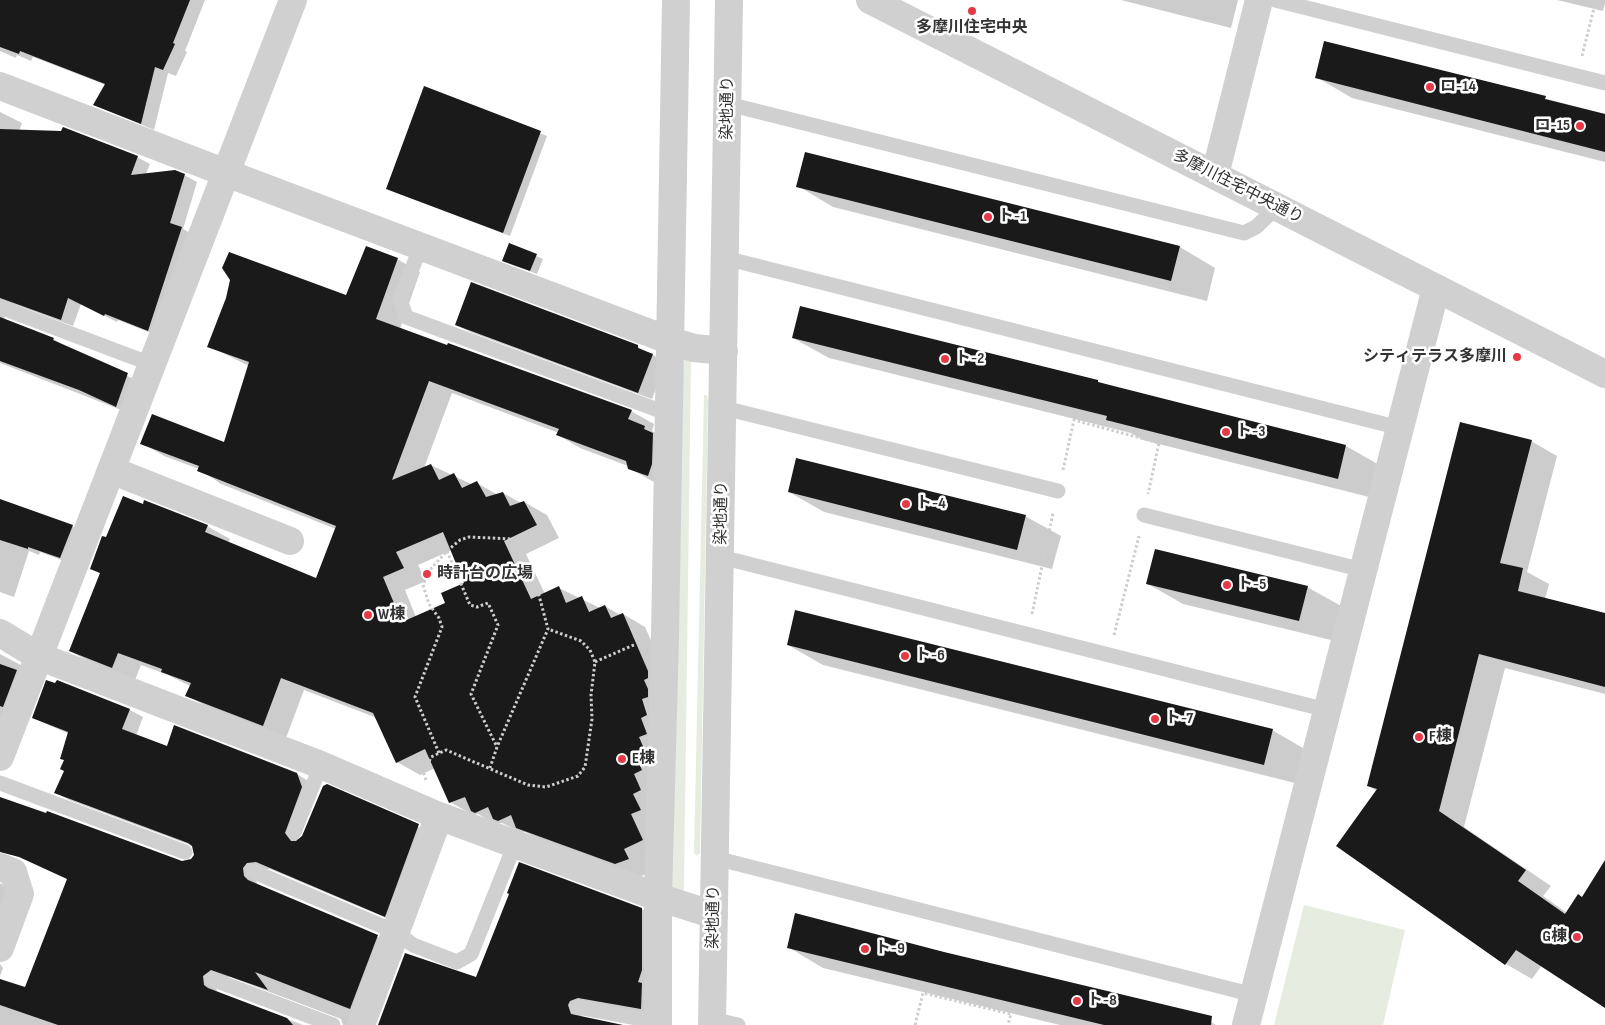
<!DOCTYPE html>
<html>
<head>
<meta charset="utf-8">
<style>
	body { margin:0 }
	canvas { display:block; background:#fff }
</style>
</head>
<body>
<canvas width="1605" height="1025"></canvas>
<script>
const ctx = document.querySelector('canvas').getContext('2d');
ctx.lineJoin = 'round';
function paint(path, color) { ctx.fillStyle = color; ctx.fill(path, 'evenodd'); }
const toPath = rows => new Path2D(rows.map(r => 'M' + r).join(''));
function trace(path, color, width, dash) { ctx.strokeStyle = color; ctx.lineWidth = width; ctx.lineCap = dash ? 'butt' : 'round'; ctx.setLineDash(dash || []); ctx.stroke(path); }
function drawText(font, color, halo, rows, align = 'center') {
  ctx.font = font + ' "Sofia Sans Condensed","Noto Sans JP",sans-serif'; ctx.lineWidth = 5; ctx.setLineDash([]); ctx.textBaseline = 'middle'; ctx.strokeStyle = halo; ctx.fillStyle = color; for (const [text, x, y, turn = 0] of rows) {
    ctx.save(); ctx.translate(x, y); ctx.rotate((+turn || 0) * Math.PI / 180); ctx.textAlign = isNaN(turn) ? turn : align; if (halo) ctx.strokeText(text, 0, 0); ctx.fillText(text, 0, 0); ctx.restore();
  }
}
paint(toPath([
	[691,356,684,885,683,894,670,886,679,359],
	[704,395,707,395,708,402,700,853,697,856,694,853],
	[1304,905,1405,930,1383,1025,1274,1025]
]), '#e6ecdf');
paint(toPath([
	[0,0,205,0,185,51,187,52,176,76,168,73,154,130,95,105,106,85,33,57,31,61,17,55,16,58,0,51],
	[1121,0,1238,0,1231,28],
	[1557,0,1605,0,1605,3,1603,11],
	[1325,42,1605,114,1605,162,1352,98,1316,77],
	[425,88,547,136,510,236,394,192],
	[0,112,22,123,19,131,137,157,150,164,146,174,184,175,197,182,183,229,194,235,161,337,118,320,117,322,81,304,73,326,16,305,7,306,3,312,5,320,54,339,66,347,140,382,129,413,0,363],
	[806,154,1180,247,1215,268,1207,301,833,207,798,186],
	[510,244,543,259,537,274,510,264],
	[397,259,420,272,400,329,631,411,654,424,652,431,667,440,671,488,652,481,629,468,628,466,580,448,558,435,559,433,452,393,424,468,431,465,473,485,477,483,498,495,503,493,521,503,524,502,547,515,559,538,526,554,545,594,559,588,600,608,605,606,620,615,623,614,645,627,671,684,651,872,639,877,541,840,525,832,522,833,502,823,495,824,478,814,473,815,450,802,435,768,420,775,397,762,377,718,304,690,286,738,210,709,187,695,190,686,168,675,141,665,135,680,93,664,70,651,101,574,91,568,207,526,230,539,228,543,316,580,336,529,221,484,199,469,164,456,142,443,225,444,249,366,209,346,347,296],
	[452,550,466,584,447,604,416,617,405,590,426,581,418,565],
	[456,325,638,347,666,362,652,399,470,332],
	[793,338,1097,381,1103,384,1346,446,1381,466,1373,498,1143,440,1131,433,829,358],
	[1531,441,1557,456,1527,572,1549,584,1545,599,1605,614,1605,694,1505,668,1464,827,1551,886,1543,896,1567,913,1582,898,1605,862,1605,1006,1542,965,1532,979,1506,964,1338,845,1377,791,1368,786],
	[789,492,1025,516,1061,536,1052,569,824,512],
	[0,500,72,526,84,533,72,564,40,552,39,555,29,551,14,597,0,592],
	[1148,584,1307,587,1343,607,1335,641,1183,604],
	[788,645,1272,730,1308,751,1299,784,823,665],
	[0,654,30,670,0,755],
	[57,682,130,710,143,717,136,736,167,747,297,774,310,782,315,795,297,842,303,837,327,786,432,833,398,923,270,869,260,870,256,876,257,885,391,943,360,1025,343,1025,341,1019,230,977,220,978,216,984,217,992,303,1025,0,1025,0,980,26,989,68,879,0,828,0,798,182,862,192,860,196,850,193,846,69,800,56,793,65,771,69,734,33,718],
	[0,883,13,893,0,946],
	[642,909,655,917,654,1016,581,1014,582,1019,616,1025,379,1025,477,978],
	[788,947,943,953,1197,1014,1216,1025,1060,1025,823,968],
	[0,964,3,968,0,976]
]), '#0003');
paint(toPath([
	[0,0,190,0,173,43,175,44,163,70,155,67,141,124,93,105,105,84,20,51,19,54,0,47],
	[1324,41,1546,96,1545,99,1605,114,1605,152,1315,78],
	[424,86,541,131,503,233,386,189],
	[63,127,138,156,131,175,175,170,185,174,170,223,182,227,148,331,105,314,104,316,68,298,61,320,0,298,0,129,61,131],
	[805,152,1180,246,1171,281,796,187],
	[509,243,537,254,530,271,502,261],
	[366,246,398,258,376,319,447,345,448,343,632,410,628,419,645,426,644,429,653,433,652,464,648,476,628,469,626,461,556,435,559,429,429,381,392,480,431,464,439,480,454,473,462,488,477,481,486,497,503,492,510,506,524,501,537,525,504,541,531,599,559,586,566,603,582,596,589,612,605,605,611,618,623,613,648,671,648,678,644,680,648,689,648,697,642,699,647,715,641,718,647,734,639,737,645,751,635,755,642,770,634,774,641,790,633,794,641,810,631,814,643,840,624,849,629,859,615,864,516,828,511,815,498,821,493,819,488,807,475,813,471,811,465,797,449,803,425,749,396,763,373,713,281,678,263,726,185,696,191,683,161,672,162,669,118,653,112,668,69,651,100,573,90,569,102,536,106,537,123,496,143,504,144,500,208,525,205,532,316,578,336,526,197,471,199,466,140,444,152,414,224,442,249,362,207,347,226,298,230,280,222,268,229,252,346,295],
	[443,532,464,583,441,593,445,603,402,622,383,577,404,568,396,552],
	[471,282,638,345,638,348,653,354,638,393,455,325],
	[800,306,1098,380,1098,382,1346,445,1338,479,1106,420,1107,416,792,338],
	[0,317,54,338,53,340,128,373,116,407,79,390,0,361],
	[1460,422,1532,440,1500,563,1523,568,1518,591,1605,613,1605,687,1479,654,1439,811,1526,870,1518,881,1565,914,1578,894,1582,897,1605,860,1605,1008,1516,950,1505,965,1336,846,1377,789,1367,786],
	[796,458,1026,515,1017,550,788,492],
	[0,499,73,525,60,558,28,547,28,549,0,540],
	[1155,549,1308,586,1299,621,1146,584],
	[795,610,1273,729,1264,765,787,645],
	[0,664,17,670,3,707,0,706],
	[46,680,55,683,57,680,130,709,122,729,167,746,174,725,297,773,302,787,285,833,291,841,296,841,302,836,323,786,327,784,419,824,385,917,256,862,247,863,243,868,244,876,248,880,378,935,350,1009,255,972,268,990,211,970,203,976,204,985,208,988,287,1018,293,1025,58,1025,0,1005,0,979,25,987,67,879,19,857,0,852,0,797,46,813,47,811,182,861,191,859,194,855,192,846,188,843,54,793,64,771,60,769,64,760,60,759,68,732,32,718],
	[519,862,642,908,642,970,638,982,642,983,641,1009,578,998,570,1001,568,1005,571,1014,623,1025,378,1025,405,953,476,977,509,894,507,893],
	[795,913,944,952,1212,1016,1211,1025,1104,1025,787,948]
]), '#1a1a1a');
trace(toPath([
	[1582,56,1596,0],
	[1063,470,1074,420,1159,443,1148,494],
	[523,543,535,549],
	[447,551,470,605,477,607,488,603,498,625,471,694,497,747],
	[1032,614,1053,513],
	[1114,635,1139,536],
	[595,662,636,644],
	[439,753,415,697,442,627,439,618,429,604,423,585,429,571,447,551,460,540,469,537,513,539,523,543,523,556,537,588,548,629,497,747,490,768],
	[426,780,424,774,431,757,446,750,528,785,546,787,578,776,585,767,592,719,591,695,595,662,590,650,581,641,548,629],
	[915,1025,923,993,1011,1014,1008,1025]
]), '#cdcdcd', 3, [2.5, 2.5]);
trace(toPath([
	[1275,0,1605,83],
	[728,104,1244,233,1256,227,1277,207],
	[421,246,400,299,406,317,669,414],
	[725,258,1400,428],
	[0,307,151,364],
	[724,408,1058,491],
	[1144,515,1363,570],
	[721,557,1327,710],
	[0,783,185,852],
	[294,832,321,765],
	[715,858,1254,995],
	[252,871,396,932,413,945,457,962,471,954,515,844],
	[212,979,333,1025],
	[577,1007,658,1022],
	[712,1019,738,1025]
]), '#d0d0d0', 15);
trace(toPath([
	[0,86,226,173,671,341,694,348,724,351],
	[1215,175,1259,0],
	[111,470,290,541],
	[0,633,38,656,321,765,439,816,658,897,714,915],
	[0,757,293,0],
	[0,867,13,872,20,894,0,948],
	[361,1025,439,816],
	[658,1025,658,897,665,637,676,0],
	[1246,1025,1436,288]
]), '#d0d0d0', 28);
trace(toPath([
	[870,0,1605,374],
	[712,1025,729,0]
]), '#d0d0d0', 28);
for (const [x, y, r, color] of [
	[972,11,5,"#e63946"],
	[1430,87,5,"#e63946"],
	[1580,126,5,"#e63946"],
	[988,217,5,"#e63946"],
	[1517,357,5,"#e63946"],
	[945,359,5,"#e63946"],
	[1226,432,5,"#e63946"],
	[906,504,5,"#e63946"],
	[427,574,5,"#e63946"],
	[1227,585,5,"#e63946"],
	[368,615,5,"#e63946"],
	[905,656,5,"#e63946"],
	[1155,719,5,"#e63946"],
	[1419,737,5,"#e63946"],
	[622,759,5,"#e63946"],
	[1577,937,5,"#e63946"],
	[865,949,5,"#e63946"],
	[1077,1001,5,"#e63946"]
]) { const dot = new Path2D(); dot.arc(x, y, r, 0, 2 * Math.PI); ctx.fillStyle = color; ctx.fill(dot); trace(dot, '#fff', 2); }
drawText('bold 16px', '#333', '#fff', [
	["多摩川住宅中央",972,28,"center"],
	["ロ-14",1440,87],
	["ロ-15",1570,126,"right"],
	["ト-1",998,217],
	["シティテラス多摩川",1507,357,"right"],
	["ト-2",955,359],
	["ト-3",1236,432],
	["ト-4",916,504],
	["時計台の広場",437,574],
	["ト-5",1237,585],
	["W棟",378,615],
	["ト-6",915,656],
	["ト-7",1165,719],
	["F棟",1429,737],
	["E棟",632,759],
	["G棟",1567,937,"right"],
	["ト-9",875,949],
	["ト-8",1087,1001]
], 'left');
drawText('16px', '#333', '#fff', [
	["染地通り",728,108,-89],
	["多摩川住宅中央通り",1238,187,27],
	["染地通り",722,513,-89],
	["染地通り",714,917,-89]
]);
</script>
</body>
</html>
